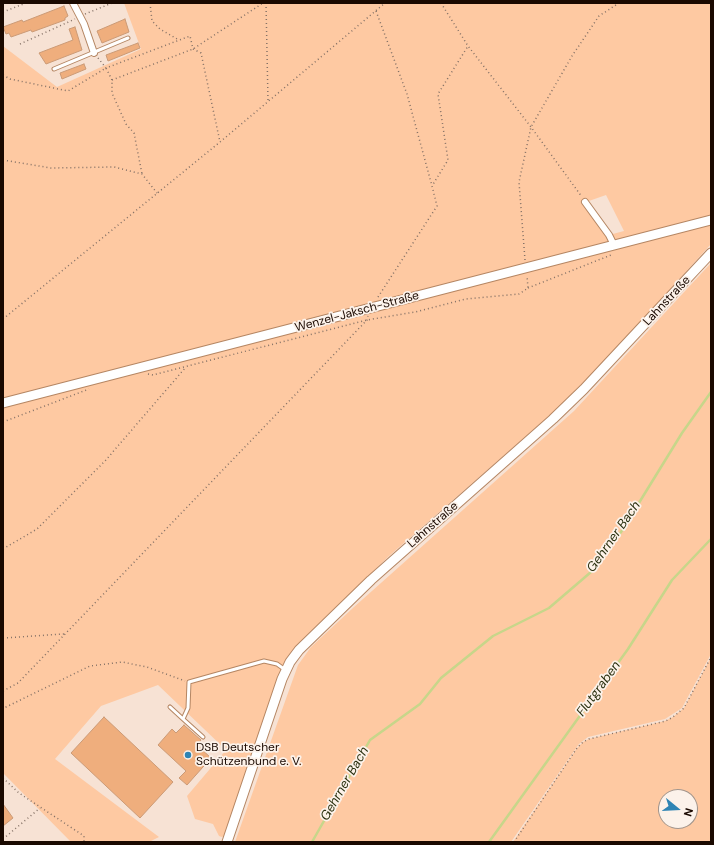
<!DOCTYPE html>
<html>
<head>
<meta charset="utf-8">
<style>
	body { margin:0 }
	#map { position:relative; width:714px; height:845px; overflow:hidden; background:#f7e2d4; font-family:"DM Sans",sans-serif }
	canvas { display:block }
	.frame { position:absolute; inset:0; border:4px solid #1a0900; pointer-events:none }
	.north { position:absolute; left:658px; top:789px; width:40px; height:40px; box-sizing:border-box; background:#fcf2ea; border:1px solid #a2958c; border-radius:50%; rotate:108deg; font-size:11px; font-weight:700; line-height:16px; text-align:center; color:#1a0900 }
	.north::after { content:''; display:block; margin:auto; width:14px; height:18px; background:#2f84b4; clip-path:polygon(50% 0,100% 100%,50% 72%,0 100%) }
</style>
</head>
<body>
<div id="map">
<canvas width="714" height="845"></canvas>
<div class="frame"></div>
<div class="north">N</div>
</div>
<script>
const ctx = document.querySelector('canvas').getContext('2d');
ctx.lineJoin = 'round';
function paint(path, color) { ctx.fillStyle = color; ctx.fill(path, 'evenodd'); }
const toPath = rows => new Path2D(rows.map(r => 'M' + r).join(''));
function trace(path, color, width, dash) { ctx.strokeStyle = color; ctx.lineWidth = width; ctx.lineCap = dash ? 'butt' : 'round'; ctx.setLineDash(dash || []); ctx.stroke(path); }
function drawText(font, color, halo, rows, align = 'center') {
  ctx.font = font + ' "DM Sans",sans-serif'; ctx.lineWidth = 3.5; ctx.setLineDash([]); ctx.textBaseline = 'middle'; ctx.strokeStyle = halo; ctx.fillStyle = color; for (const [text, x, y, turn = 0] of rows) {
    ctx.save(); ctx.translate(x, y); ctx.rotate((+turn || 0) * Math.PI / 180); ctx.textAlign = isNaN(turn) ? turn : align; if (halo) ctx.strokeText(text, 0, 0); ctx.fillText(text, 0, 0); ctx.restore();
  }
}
paint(toPath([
	[124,3,711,3,711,244,605,361,549,416,389,556,309,633,292,652,282,668,224,836,222,837,219,836,213,824,195,819,187,796,226,750,158,685,101,706,55,759,159,837,149,842,71,842,3,773,3,46,57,87,141,49],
	[606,195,624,231,609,235,586,202],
	[711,263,711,654,682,708,665,719,588,737,579,744,511,842,235,842,298,665,311,647,354,607,574,411],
	[711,657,711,842,513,842,577,748,583,742,589,739,665,721,673,717,684,708],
	[666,797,690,797,690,821,666,821]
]), '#fec9a2');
trace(toPath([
	[312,842,370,740,420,704,441,678,493,636,549,608,591,572,621,532,682,433,711,392],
	[489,842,628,649,672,580,711,539]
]), '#c7d68a', 2.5);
const building = toPath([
	[64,6,68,16,65,18,65,20,32,32,31,30,11,37,9,33,6,34,3,27,22,20,23,22,64,6],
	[125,19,129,32,102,43,97,31,125,19],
	[75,27,82,50,46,64,39,53,73,40,69,29,75,27],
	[138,43,140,48,108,61,106,55,138,43],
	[84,64,86,69,62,79,60,73,84,64],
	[104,717,173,782,140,818,71,753,104,717],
	[184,725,201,740,197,745,211,758,187,785,179,778,186,771,158,745,172,729,176,733,184,725],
	[3,804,13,818,3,826,3,804]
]);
paint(building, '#efae7d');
trace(building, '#cb9a76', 1);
const lane = toPath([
	[54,69,128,38],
	[170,707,183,719],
	[203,737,183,719,188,708,189,682,264,661,277,664,284,669]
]);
const street = toPath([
	[73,3,84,24,94,53],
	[585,202,609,235,614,245]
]);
const secondary = toPath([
	[3,403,711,220],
	[227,842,282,679,290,662,299,650,371,580,553,419,584,389,711,253]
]);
trace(lane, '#b58663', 5);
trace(street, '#b58663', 8);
trace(secondary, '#b58663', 11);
trace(toPath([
	[150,3,152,21,160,29,179,40],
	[266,3,268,101],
	[441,3,468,46,531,127,582,197],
	[376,11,407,94,432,186],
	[3,12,26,3],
	[85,14,112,3],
	[20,44,75,19],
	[193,49,201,53,220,142],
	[98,58,106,68,190,36,193,49],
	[3,75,10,79,68,91,106,68,112,80,112,93,126,124,134,133,142,174],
	[112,80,193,49,263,3],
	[3,160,51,168,114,167,142,174,157,193],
	[525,260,519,182,531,127,572,56,599,16,619,3],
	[528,288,611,255],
	[378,297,437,206,432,186,448,160,438,94,468,46],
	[3,319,220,142,385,3],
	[148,374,153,375,367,320,415,312,466,299,519,294,528,288,527,276],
	[3,422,89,389],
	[3,549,37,529,105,461,186,367],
	[3,638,64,634],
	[3,691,18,683,367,320,368,316],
	[3,710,4,708,90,666,122,662,147,667,185,681],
	[3,778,19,793,84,836,84,842],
	[3,839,40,808],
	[514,842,577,748,583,742,589,739,666,721,673,717,684,708,711,657]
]), '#847166', 1.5, [1, 3]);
trace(lane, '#fff', 3);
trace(street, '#fff', 6);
trace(secondary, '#fff', 9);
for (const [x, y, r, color] of [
	[188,755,4,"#2f84b4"]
]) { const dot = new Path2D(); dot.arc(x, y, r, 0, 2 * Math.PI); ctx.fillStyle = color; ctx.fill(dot); trace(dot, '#fcf2ea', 1.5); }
drawText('12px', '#1a0900', '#fcf2ea', [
	["Lahnstraße",667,301,-47],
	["Wenzel-Jaksch-Straße",357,312,-15],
	["Lahnstraße",433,525,-41]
]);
drawText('12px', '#1a0900', '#fcf2ea', [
	["DSB Deutscher",196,748],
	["Schützenbund e. V.",196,762]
], 'left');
drawText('italic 13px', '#2b3110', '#fcf2ea', [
	["Gehrner Bach",614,537,-55],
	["Flutgraben",599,689,-54],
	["Gehrner Bach",345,784,-60]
]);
</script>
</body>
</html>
